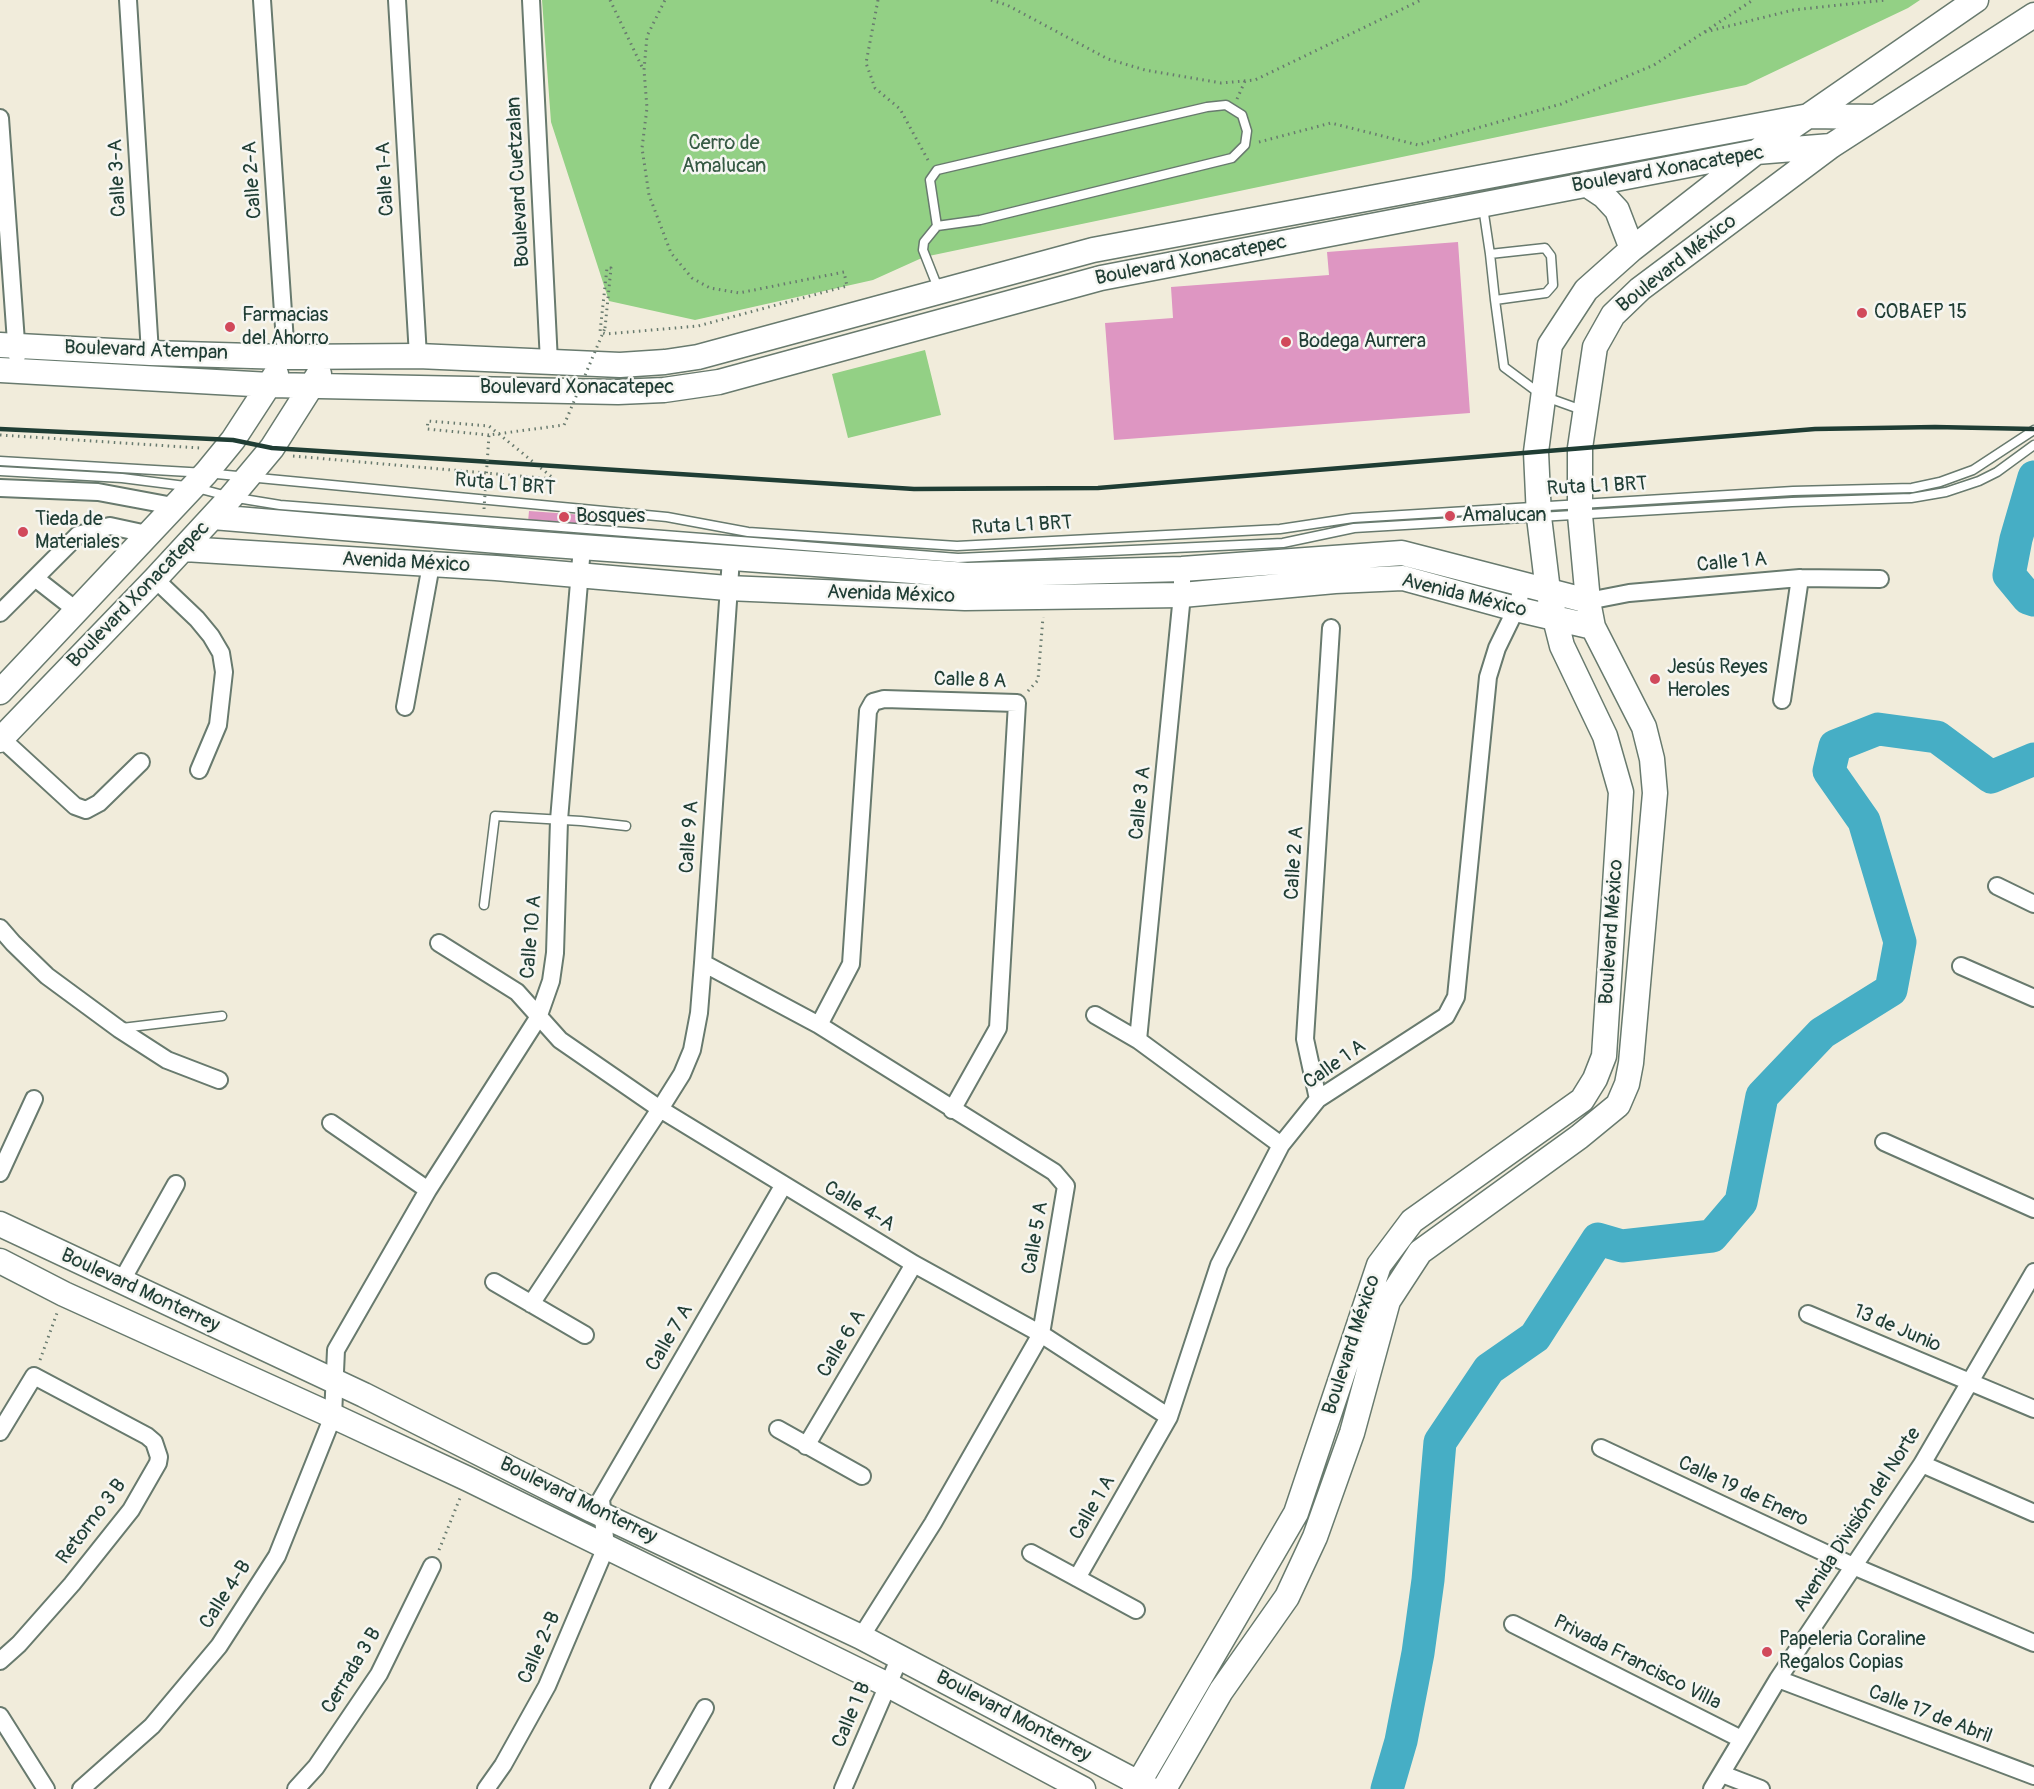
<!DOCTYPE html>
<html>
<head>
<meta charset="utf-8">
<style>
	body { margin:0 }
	canvas { display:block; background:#f1ecdb }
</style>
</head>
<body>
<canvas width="2034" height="1789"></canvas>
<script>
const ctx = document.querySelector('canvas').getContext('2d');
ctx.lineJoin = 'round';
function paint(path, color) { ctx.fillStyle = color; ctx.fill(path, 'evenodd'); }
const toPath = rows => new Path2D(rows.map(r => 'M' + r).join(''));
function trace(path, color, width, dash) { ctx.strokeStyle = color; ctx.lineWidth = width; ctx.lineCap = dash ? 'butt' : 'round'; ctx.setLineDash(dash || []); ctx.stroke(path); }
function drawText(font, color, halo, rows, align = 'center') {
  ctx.font = font + ' Pangolin,sans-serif'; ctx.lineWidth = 5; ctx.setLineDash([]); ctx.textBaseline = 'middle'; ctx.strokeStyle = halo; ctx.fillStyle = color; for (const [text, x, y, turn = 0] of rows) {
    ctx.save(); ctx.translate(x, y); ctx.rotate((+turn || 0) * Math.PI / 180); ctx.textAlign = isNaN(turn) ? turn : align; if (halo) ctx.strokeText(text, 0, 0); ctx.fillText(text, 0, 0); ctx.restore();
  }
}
paint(toPath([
	[542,0,1920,0,1908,8,1746,85,924,257,873,280,695,320,609,301,551,122],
	[925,350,941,415,848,438,832,374]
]), '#93d085');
trace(toPath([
	[2034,477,2016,539,2009,575,2028,598,2034,600],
	[1387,1789,1401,1741,1418,1653,1428,1580,1440,1442,1489,1369,1535,1337,1598,1239,1622,1246,1712,1236,1741,1202,1762,1096,1822,1033,1891,990,1900,942,1864,821,1829,771,1835,746,1878,729,1937,737,1991,777,2034,759]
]), '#46aec5', 33);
paint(toPath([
	[1458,242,1470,413,1114,440,1105,323,1173,318,1171,287,1329,275,1327,252],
	[529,511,597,516,597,527,528,522],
	[1482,511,1482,520,1416,524,1416,515]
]), '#de96c2');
const lane = toPath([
	[1483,207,1490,254],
	[937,226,930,180,937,170,1207,107,1226,105,1242,115,1247,131,1245,145,1232,158,980,220,937,226,924,242,923,250,938,288],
	[1495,300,1546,293,1553,285,1551,256,1545,248,1490,254,1495,300,1504,367,1543,396,1582,410],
	[0,461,206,473,667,517,748,532,957,546,1280,529,1353,518,1793,491,1912,488,1940,482,1973,470,2034,430],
	[0,471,122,478,193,487,231,497,280,505,958,558,1283,543,1354,528,1792,502,1911,498,1946,492,1979,481,1997,472,2034,445],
	[484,905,495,816,581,821,626,826],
	[122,1028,222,1016]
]);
const street = toPath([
	[128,0,150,353],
	[262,0,286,357],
	[397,0,418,356],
	[531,0,549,362],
	[0,118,17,356],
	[0,488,98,492,173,506],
	[35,578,76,610],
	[155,579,197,619,211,636,221,653,224,672,218,725,199,770],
	[1588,601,1629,593,1800,578,1880,579],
	[0,613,78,535,110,526,147,534],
	[1782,700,1800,578],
	[405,707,431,565],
	[2,739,75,806,86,810,99,803,141,762],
	[1997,886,2034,904],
	[0,928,13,943,47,976,119,1029,167,1060,219,1080],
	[439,943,517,992,560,1040,660,1109,914,1264,1041,1334,1169,1417],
	[703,963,819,1025,1054,1172,1066,1186,1041,1334,933,1523,861,1637],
	[1961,966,2034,998],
	[1095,1015,1138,1040,1281,1145],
	[819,1025,851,964,868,711,873,702,884,699,1017,703,998,1028,952,1110],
	[1138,1040,1182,595,1182,569],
	[1318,1099,1305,1039,1331,628],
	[331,1123,428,1190],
	[1884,1142,2034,1209],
	[0,1173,34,1099],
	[121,1282,176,1184],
	[494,1282,585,1335],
	[531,1304,660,1109,682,1074,692,1050,699,1013,703,963,731,558],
	[1808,1314,2034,1409],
	[778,1429,862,1476],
	[0,1432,34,1376,147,1436,154,1442,159,1457,158,1463,131,1510,72,1584,19,1644,0,1661],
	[806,1446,914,1264],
	[1601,1448,1853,1566,2034,1643],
	[1922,1464,2034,1513],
	[1031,1553,1136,1610],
	[1077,1578,1169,1417,1219,1265,1281,1145,1318,1099,1446,1016,1456,997,1488,677,1497,648,1516,609,1523,585],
	[1513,1624,1741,1739],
	[1778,1679,2034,1776],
	[0,1716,46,1789],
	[1722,1774,1761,1789],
	[81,1789,152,1726,219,1646,277,1556,333,1416,336,1350,428,1190,538,1018,551,981,555,953,559,820,582,547],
	[296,1789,316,1767,379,1674,432,1566],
	[486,1789,503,1765,547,1686,606,1547,601,1499,783,1186],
	[659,1789,705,1708],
	[843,1789,900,1657],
	[1712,1789,1778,1679,1922,1464,2034,1272]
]);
const secondary = toPath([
	[1586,184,1604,196,1617,210,1632,249],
	[0,345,150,353,286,357,418,356,620,365,665,362,698,357,1093,250,1809,116,1875,117],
	[0,370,270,385,618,392,664,390,719,382,1101,278,1756,152,1831,146],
	[213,517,498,541,967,575,1182,569,1402,553,1588,601],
	[184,549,496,568,727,588,965,598,1182,595,1335,581,1403,578,1516,609,1593,627],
	[0,692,206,473,233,440,276,374],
	[0,740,155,579,231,497,272,448,319,374],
	[0,1224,364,1395,592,1510,861,1637,1150,1789],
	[0,1261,64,1294,333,1416,468,1479,888,1685,1083,1789],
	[1135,1789,1296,1513,1379,1265,1412,1221,1582,1100,1595,1079,1604,1056,1621,792,1605,736,1562,646,1548,591,1539,517,1536,452,1550,345,1586,290,1632,249,1756,152,1976,0],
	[1164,1789,1221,1691,1287,1597,1315,1537,1352,1433,1388,1301,1420,1252,1579,1137,1618,1105,1627,1084,1631,1063,1655,793,1652,759,1644,727,1593,627,1588,601,1580,515,1580,448,1595,347,1613,315,1640,289,1831,146,2034,15]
]);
trace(lane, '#687a6e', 11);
trace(street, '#687a6e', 20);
trace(secondary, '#687a6e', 27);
trace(toPath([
	[610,0,643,69],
	[878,0,866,63,875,88,900,109,928,160],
	[991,0,1007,5,1108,59,1145,70,1221,83,1255,80,1421,0],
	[1705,32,1793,10,1886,0],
	[1237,99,1245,81],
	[1259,142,1331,123,1418,145,1561,104,1654,65,1753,0],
	[605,328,611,268,607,268,600,332,606,334,698,326,847,286,844,272,739,293,710,288,692,278,671,253,649,195,642,148,647,108,644,70,647,36,665,0],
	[0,435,200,448],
	[489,435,427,429,428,421,489,426,553,478],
	[293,456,554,479],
	[1028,691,1038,680,1043,617],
	[40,1360,57,1313],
	[439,1550,460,1498]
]), '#687a6e', 3, [1.5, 4.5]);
trace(lane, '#fff', 8);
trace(street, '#fff', 16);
trace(secondary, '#fff', 24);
trace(toPath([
	[0,429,233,440,272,448,914,489,1098,488,1815,429,1935,427,2034,429]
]), '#1f3d34', 4.5);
trace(toPath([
	[484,509,489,435,564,425,605,328]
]), '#687a6e', 3, [1.5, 4.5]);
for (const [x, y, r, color] of [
	[1862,313,6,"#d1495b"],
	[230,327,6,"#d1495b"],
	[1286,342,6,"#d1495b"],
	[1450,516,6,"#d1495b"],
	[564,517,6,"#d1495b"],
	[23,532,6,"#d1495b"],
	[1655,679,6,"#d1495b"],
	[1767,1652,6,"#d1495b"]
]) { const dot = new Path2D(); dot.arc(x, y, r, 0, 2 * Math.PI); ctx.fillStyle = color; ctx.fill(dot); trace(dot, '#f6f6f2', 2); }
drawText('20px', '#365a44', '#f6f6f2', [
	["Cerro de",724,144],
	["Amalucan",724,167]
]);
drawText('20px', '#1f3d34', '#f6f6f2', [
	["Boulevard Xonacatepec",1668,170,-10],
	["Calle 3-A",118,178,-93],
	["Calle 1-A",386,179,-93],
	["Calle 2-A",253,180,-94],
	["Boulevard Cuetzalan",519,182,-93],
	["Boulevard Xonacatepec",1191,261,-11],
	["Boulevard México",1677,264,-38],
	["Boulevard Atempan",146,351,2],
	["Boulevard Xonacatepec",577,388],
	["Ruta L1 BRT",505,485,5],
	["Ruta L1 BRT",1597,487,-3],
	["Ruta L1 BRT",1022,526,-3],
	["Avenida México",406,563,3],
	["Calle 1 A",1732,563,-5],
	["Boulevard Xonacatepec",139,595,-46],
	["Avenida México",891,595,2],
	["Avenida México",1464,596,14],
	["Calle 8 A",970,681,2],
	["Calle 3 A",1141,803,-84],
	["Calle 9 A",690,837,-86],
	["Calle 2 A",1295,863,-86],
	["Boulevard México",1612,932,-86],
	["Calle 10 A",532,937,-85],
	["Calle 1 A",1335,1065,-35],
	["Calle 4-A",859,1207,31],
	["Calle 5 A",1036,1238,-80],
	["Boulevard Monterrey",140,1291,25],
	["13 de Junio",1897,1329,23],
	["Calle 7 A",670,1338,-60],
	["Calle 6 A",842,1344,-59],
	["Boulevard México",1352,1345,-72],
	["Calle 19 de Enero",1743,1492,25],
	["Boulevard Monterrey",578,1501,26],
	["Calle 1 A",1093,1508,-60],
	["Avenida División del Norte",1858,1520,-57],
	["Retorno 3 B",92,1522,-53],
	["Calle 4-B",226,1595,-57],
	["Calle 2-B",540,1648,-66],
	["Privada Francisco Villa",1637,1663,27],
	["Cerrada 3 B",352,1671,-59],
	["Calle 1 B",852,1715,-67],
	["Calle 17 de Abril",1930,1715,21],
	["Boulevard Monterrey",1013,1717,28]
]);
drawText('20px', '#1f3d34', '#f6f6f2', [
	["COBAEP 15",1874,313],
	["Farmacias",242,316],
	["del Ahorro",242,339],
	["Bodega Aurrera",1298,342],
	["Amalucan",1462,516],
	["Bosques",576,517],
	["Tieda de",35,520],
	["Materiales",35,543],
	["Jesús Reyes",1667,668],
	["Heroles",1667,691],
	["Papeleria Coraline",1779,1640],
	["Regalos Copias",1779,1663]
], 'left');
</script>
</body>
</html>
